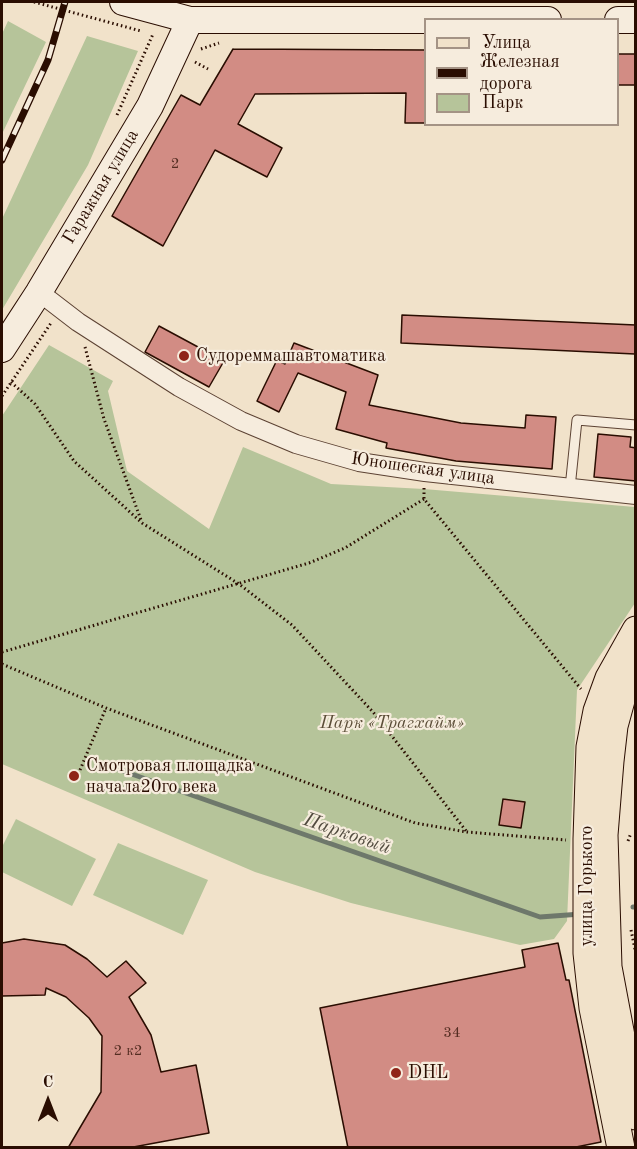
<!DOCTYPE html>
<html>
<head>
<meta charset="utf-8">
<style>
	body { margin:0 }
	#map { position:relative; width:637px; height:1149px; overflow:hidden; background:#f1e2ca; font-family:"Old Standard TT",serif }
	canvas { display:block }
	.frame { position:absolute; inset:0; border:3px solid #2a0d01; pointer-events:none }
	.legend { position:absolute; left:424px; top:18px; width:195px; height:108px; box-sizing:border-box; background:#f6ecdd; border:2px solid #a49385; margin:0; padding:8px 10px; list-style:none; font-size:18px; color:#2a0d01 }
	.legend li { display:flex; align-items:center; gap:12px; height:30px }
	.legend b { width:30px; border:2px solid #a49385 }
	.north { position:absolute; left:18px; top:1071px; width:60px; height:60px; -webkit-text-stroke:4px #f6ecdd; paint-order:stroke; rotate:0deg; font-size:16px; font-weight:700; line-height:24px; text-align:center; color:#2a0d01 }
	.north::after { content:''; display:block; margin:auto; width:21px; height:27px; background:#2a0d01; clip-path:polygon(50% 0,100% 100%,50% 72%,0 100%) }
</style>
</head>
<body>
<div id="map">
<canvas width="637" height="1149"></canvas>
<div class="frame"></div>
<ul class="legend">
<li><b style="height:8px;background:#f1e2ca"></b>Улица</li>
<li><b style="height:8px;background:#2a0d01"></b>Железная дорога</li>
<li><b style="height:16px;background:#b6c49a"></b>Парк</li>
</ul>
<div class="north">С</div>
</div>
<script>
const ctx = document.querySelector('canvas').getContext('2d');
ctx.lineJoin = 'round';
function paint(path, color) { ctx.fillStyle = color; ctx.fill(path, 'evenodd'); }
const toPath = rows => new Path2D(rows.map(r => 'M' + r).join(''));
function trace(path, color, width, dash) { ctx.strokeStyle = color; ctx.lineWidth = width; ctx.lineCap = dash ? 'butt' : 'round'; ctx.setLineDash(dash || []); ctx.stroke(path); }
function drawText(font, color, halo, rows, align = 'center') {
  ctx.font = font + ' "Old Standard TT",serif'; ctx.lineWidth = 4.5; ctx.setLineDash([]); ctx.textBaseline = 'middle'; ctx.strokeStyle = halo; ctx.fillStyle = color; for (const [text, x, y, turn = 0] of rows) {
    ctx.save(); ctx.translate(x, y); ctx.rotate((+turn || 0) * Math.PI / 180); ctx.textAlign = isNaN(turn) ? turn : align; if (halo) ctx.strokeText(text, 0, 0); ctx.fillText(text, 0, 0); ctx.restore();
  }
}
paint(toPath([
	[8,21,46,42,2,134,2,34],
	[87,36,138,51,88,165,2,310,2,219],
	[49,345,113,381,108,391,127,471,209,529,243,447,331,484,424,489,635,507,635,603,577,690,567,921,554,939,520,945,351,903,255,872,2,764,2,416],
	[16,819,96,859,72,906,2,872,2,847],
	[118,843,208,880,183,935,93,895]
]), '#b6c49a');
trace(toPath([
	[103,764,540,917,581,914],
	[633,907,636,907]
]), '#6e786b', 5);
const building = toPath([
	[233,49,426,50,426,123,405,123,406,93,255,94,238,124,282,148,267,177,215,150,163,246,112,216,181,95,200,105,233,49],
	[618,54,636,54,636,85,618,85,618,54],
	[402,315,636,325,635,354,401,343,402,315],
	[159,326,224,361,209,387,145,352,159,326],
	[294,343,378,375,369,405,461,423,525,428,526,415,556,417,552,469,456,461,386,448,387,443,336,429,346,392,298,373,279,412,257,401,277,360,285,364,294,343],
	[598,434,631,437,630,447,636,448,636,481,594,477,598,434],
	[503,799,525,802,521,828,499,825,503,799],
	[24,939,65,945,87,959,107,977,126,961,146,983,129,997,151,1035,161,1072,196,1065,209,1133,128,1148,68,1148,101,1092,102,1036,89,1018,66,997,46,988,45,995,2,996,2,943,24,939],
	[558,943,566,980,569,980,601,1142,571,1148,348,1148,320,1008,525,967,522,950,558,943]
]);
paint(building, '#d28c84');
trace(building, '#2a0d01', 1.5);
const service = toPath([
	[570,488,577,420,636,425]
]);
const minor = toPath([
	[39,292,78,322,179,387,241,421,296,444,359,462,425,472,636,495]
]);
const secondary = toPath([
	[123,2,190,20,548,20],
	[618,20,636,20],
	[2,349,39,292,150,106,190,20]
]);
const primary = toPath([
	[633,667,623,693,614,726,610,761,604,835,608,967,636,1116],
	[621,1148,593,1008,587,953,587,839,590,747,597,711,609,678,636,630]
]);
trace(service, '#5c4233', 11);
trace(minor, '#5c4233', 20);
trace(secondary, '#2a0d01', 28);
trace(primary, '#2a0d01', 29);
trace(toPath([
	[201,49,219,43],
	[195,62,208,69],
	[117,115,153,34],
	[85,347,104,419,141,520],
	[11,382,35,404,74,461,142,523,239,584,292,625,373,712,467,832],
	[2,396,51,323],
	[424,488,424,499,581,689],
	[2,652,309,563,345,548,424,499],
	[2,664,106,708,415,823,467,832,566,840],
	[80,770,106,708],
	[628,841,631,833],
	[631,930,636,954]
]), '#2a0d01', 3, [1.5, 3]);
trace(service, '#f6ecdd', 9);
trace(minor, '#f6ecdd', 18);
trace(secondary, '#f6ecdd', 26);
trace(primary, '#f1e2ca', 27);
const rail = toPath([
	[2,160,48,60,65,2]
]);
trace(rail, '#2a0d01', 7);
trace(rail, '#f6ecdd', 4.5, [14]);
trace(toPath([
	[34,2,141,31]
]), '#2a0d01', 3, [1.5, 3]);
for (const [x, y, r, color] of [
	[184,356,6,"#8f2418"],
	[74,776,6,"#8f2418"],
	[396,1073,6,"#8f2418"]
]) { const dot = new Path2D(); dot.arc(x, y, r, 0, 2 * Math.PI); ctx.fillStyle = color; ctx.fill(dot); trace(dot, '#f6ecdd', 2); }
drawText('15px', '#542d22', null, [
	["2",175,164],
	["34",452,1033],
	["2 к2",128,1051]
]);
drawText('18px', '#2a0d01', '#f6ecdd', [
	["Гаражная улица",101,187,-59],
	["Юношеская улица",423,469,8],
	["улица Горького",587,886,-90]
]);
drawText('18px', '#2a0d01', '#f6ecdd', [
	["Судореммашавтоматика",196,356],
	["Смотровая площадка",86,766],
	["начала20го века",86,787],
	["DHL",408,1073]
], 'left');
drawText('italic 18px', '#5b4d37', '#f6ecdd', [
	["Парк «Трагхайм»",392,723]
]);
drawText('italic 20px', '#524b3f', '#f6ecdd', [
	["Парковый",347,834,19]
]);
</script>
</body>
</html>
